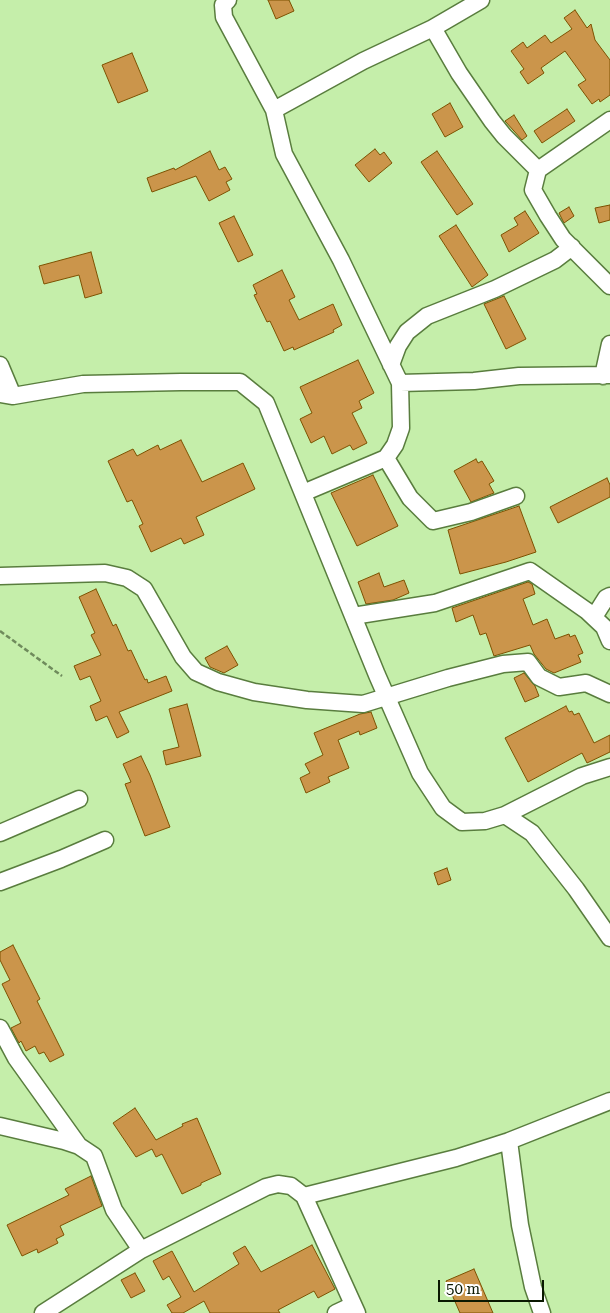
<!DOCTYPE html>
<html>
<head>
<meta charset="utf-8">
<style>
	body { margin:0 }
	#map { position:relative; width:610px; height:1313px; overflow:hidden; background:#c5eeaa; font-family:"Roboto Serif",serif }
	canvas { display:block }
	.scale { position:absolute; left:438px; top:1280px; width:106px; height:22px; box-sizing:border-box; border:2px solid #0a1801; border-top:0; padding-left:6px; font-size:15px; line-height:18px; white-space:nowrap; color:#0a1801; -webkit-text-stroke:4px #fff; paint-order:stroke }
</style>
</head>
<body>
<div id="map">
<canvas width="610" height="1313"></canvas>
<div class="scale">50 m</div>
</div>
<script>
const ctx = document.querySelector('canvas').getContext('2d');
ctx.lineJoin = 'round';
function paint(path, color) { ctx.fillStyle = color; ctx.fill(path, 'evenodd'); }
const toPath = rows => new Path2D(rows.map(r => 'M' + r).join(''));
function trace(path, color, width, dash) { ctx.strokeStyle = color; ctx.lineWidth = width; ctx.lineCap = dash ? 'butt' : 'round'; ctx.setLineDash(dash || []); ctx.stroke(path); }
const building = toPath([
	[268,0,289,0,294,11,276,19,268,0],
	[575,10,587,28,591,24,595,40,610,60,610,95,600,102,599,99,592,104,578,85,586,80,565,51,541,68,544,73,528,84,520,72,524,69,511,51,523,42,527,48,545,35,551,43,572,29,564,18,575,10],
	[132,53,148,91,118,103,102,65,132,53],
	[450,103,463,127,445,137,432,114,450,103],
	[567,109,575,121,542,143,534,131,567,109],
	[514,115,527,136,522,140,505,121,514,115],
	[375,149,380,155,384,152,392,163,369,182,355,165,375,149],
	[210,151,219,170,225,167,232,179,226,182,230,190,209,201,196,176,152,192,147,178,174,168,175,170,210,151],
	[437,151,473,204,457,215,421,162,437,151],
	[610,205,610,220,599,223,595,208,610,205],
	[569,207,574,216,564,223,559,213,569,207],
	[525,211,539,233,509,252,501,235,518,225,514,218,525,211],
	[234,216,253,255,238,262,219,223,234,216],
	[456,225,488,275,472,287,439,236,456,225],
	[91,252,102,293,85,298,79,275,44,284,39,266,91,252],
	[282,270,295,297,289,300,299,320,333,304,342,325,333,330,334,332,294,350,293,347,284,351,270,321,267,322,254,295,257,294,253,285,282,270],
	[504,296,526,339,506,349,484,304,504,296],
	[358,360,374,393,359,401,362,408,352,413,367,443,353,450,350,445,332,454,324,436,311,443,300,419,312,413,300,387,358,360],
	[181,440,202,482,243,463,255,489,196,517,204,535,184,544,181,538,151,552,139,526,143,524,132,500,127,502,108,461,133,449,137,456,158,445,160,450,181,440],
	[476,459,478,463,482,461,494,481,489,484,494,493,471,502,454,471,476,459],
	[373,475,398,526,357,546,331,493,373,475],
	[607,478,610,485,610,497,558,523,550,507,607,478],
	[519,506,536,552,506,562,460,574,448,530,519,506],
	[379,573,384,587,404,580,409,593,393,600,366,604,358,582,379,573],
	[528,582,532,584,535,594,523,599,533,625,547,619,555,639,569,634,570,637,575,635,583,653,578,655,581,662,554,673,546,669,534,654,530,645,494,656,486,633,480,635,473,615,456,622,452,608,528,582],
	[96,589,113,626,116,624,128,651,131,650,145,680,147,679,148,683,166,676,172,691,119,712,129,732,117,738,107,716,96,721,90,706,101,701,90,676,80,680,74,666,101,655,91,635,95,633,79,597,96,589],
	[227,646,238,665,224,673,210,667,205,658,227,646],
	[524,673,535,686,539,696,525,702,514,678,524,673],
	[187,704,201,756,166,765,163,751,179,747,169,709,187,704],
	[566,706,569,712,572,711,574,715,579,713,594,743,610,735,610,752,587,763,582,753,528,782,505,738,566,706],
	[371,712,377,728,360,735,359,731,338,740,349,768,328,777,330,782,306,793,300,778,310,773,305,764,323,755,314,733,360,714,371,712],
	[141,756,150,775,170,827,145,836,125,784,131,782,123,764,141,756],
	[447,868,451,880,438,885,434,873,447,868],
	[13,945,40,999,37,1001,64,1055,50,1062,44,1052,39,1054,35,1046,26,1051,21,1041,19,1043,11,1028,21,1023,2,984,10,980,0,960,0,952,13,945],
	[135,1108,156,1140,183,1126,182,1124,197,1118,221,1174,201,1183,201,1185,182,1194,162,1154,156,1157,152,1149,136,1157,113,1123,135,1108],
	[91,1176,102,1206,60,1226,64,1235,56,1239,58,1243,38,1253,37,1249,22,1256,7,1225,69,1195,65,1189,91,1176],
	[312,1245,335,1289,318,1298,314,1291,278,1310,280,1313,210,1313,204,1301,183,1313,172,1313,167,1305,181,1297,169,1276,163,1280,153,1261,172,1251,194,1292,239,1264,233,1253,245,1246,261,1272,312,1245],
	[474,1269,493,1313,460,1313,446,1281,474,1269],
	[135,1273,145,1291,131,1298,121,1280,135,1273]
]);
paint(building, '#cb954b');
trace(building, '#7d5101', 1);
const minor = toPath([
	[228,0,223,5,224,17,274,110,284,154,341,260,400,383,474,381,519,376,610,375],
	[481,0,433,28,459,73,492,121,504,136,538,170],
	[274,110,363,61,433,28],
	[610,120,538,170,533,190,548,216,563,239,610,286],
	[0,365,13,396],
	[391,365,398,346,407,332,427,316,495,289,555,260,572,247],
	[603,376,610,344],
	[0,394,13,396,83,384,181,382,240,382,266,403,377,675,420,773,443,808,462,822,485,821,505,815,582,776,610,767],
	[386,458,410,498,433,521,471,512,516,496],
	[303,493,386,458,395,445,401,428,400,383],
	[0,576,105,573,127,578,144,589,183,657,196,672,218,682,254,692,307,700,363,704,448,678,503,664,528,662,539,677,559,687,586,683,610,694],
	[353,616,435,603,530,571,587,611,604,627,610,641],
	[594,617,606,598,610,596],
	[505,815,532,833,576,889,610,938],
	[0,833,79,799],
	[0,882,61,859,105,840],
	[0,1028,16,1058,79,1146],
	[0,1126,64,1141,79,1146,94,1156,114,1210,141,1250],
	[509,1141,520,1225,533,1287,542,1313],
	[304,1196,456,1158,509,1141,610,1101],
	[43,1313,141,1250,266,1187,278,1184,291,1186,304,1196,357,1313],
	[336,1313,353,1305]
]);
trace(minor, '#597d3e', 19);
trace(toPath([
	[0,631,62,676]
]), '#6f8b5c', 2.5, [5, 2.5]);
trace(minor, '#fff', 16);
</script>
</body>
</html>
